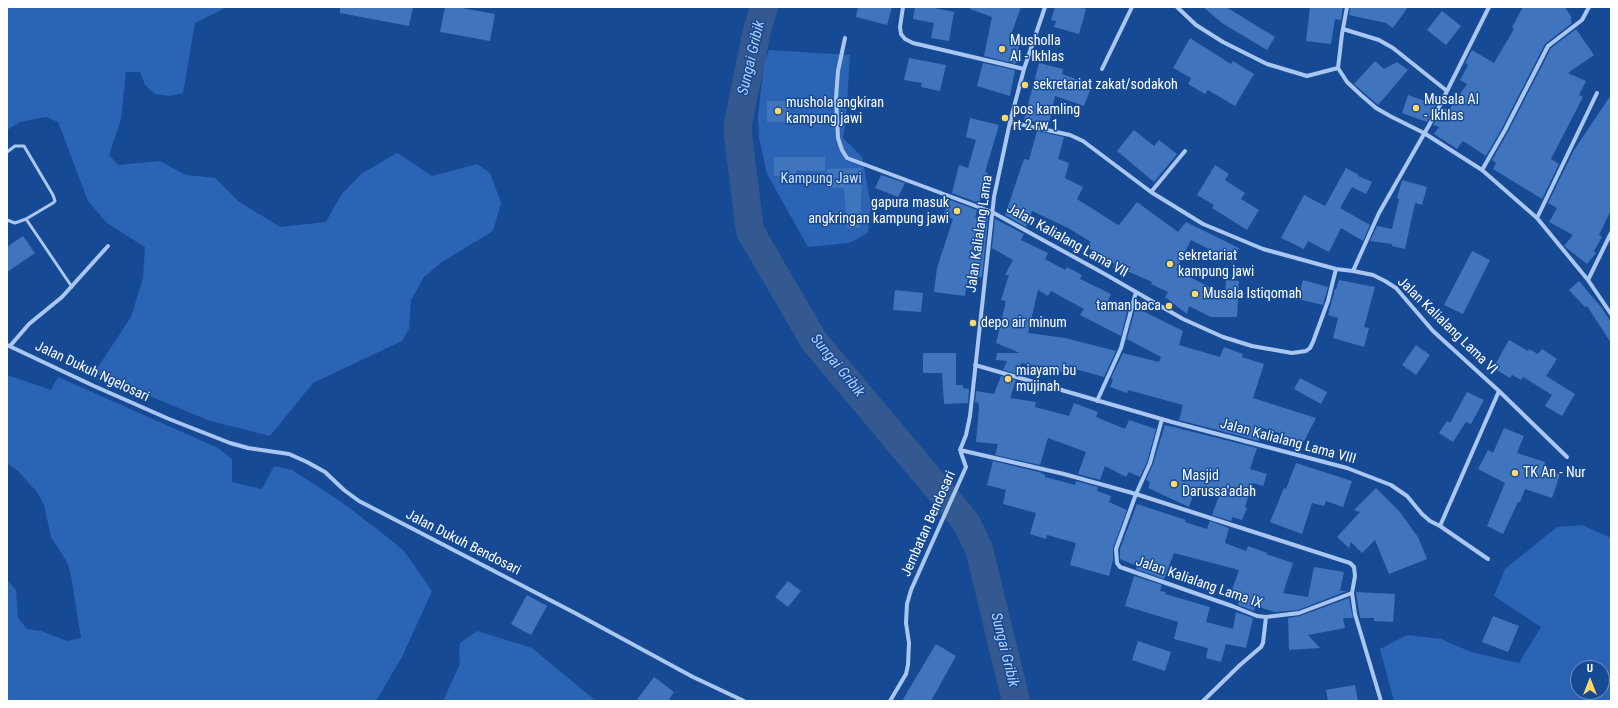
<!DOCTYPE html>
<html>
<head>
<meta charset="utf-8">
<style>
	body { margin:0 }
	#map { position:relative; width:1618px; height:708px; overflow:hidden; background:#174a95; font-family:"Roboto Condensed",sans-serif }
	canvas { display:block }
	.frame { position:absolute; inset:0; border:8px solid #fff; pointer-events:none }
	.north { position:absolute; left:1570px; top:660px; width:40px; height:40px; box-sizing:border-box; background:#174a95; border:1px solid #7492bf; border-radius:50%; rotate:0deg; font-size:11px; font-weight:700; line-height:16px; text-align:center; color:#fff }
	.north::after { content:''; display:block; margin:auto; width:14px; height:18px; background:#ffd869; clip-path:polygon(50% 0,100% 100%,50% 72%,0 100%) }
</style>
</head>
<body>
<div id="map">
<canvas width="1618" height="708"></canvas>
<div class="frame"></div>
<div class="north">U</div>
</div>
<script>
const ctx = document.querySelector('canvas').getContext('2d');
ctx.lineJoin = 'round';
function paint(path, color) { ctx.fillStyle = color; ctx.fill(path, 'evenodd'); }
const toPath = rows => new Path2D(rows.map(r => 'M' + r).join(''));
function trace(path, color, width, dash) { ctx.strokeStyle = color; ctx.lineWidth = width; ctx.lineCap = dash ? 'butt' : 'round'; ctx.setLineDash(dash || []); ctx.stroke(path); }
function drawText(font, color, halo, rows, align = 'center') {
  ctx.font = font + ' "Roboto Condensed",sans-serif'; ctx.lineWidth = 3; ctx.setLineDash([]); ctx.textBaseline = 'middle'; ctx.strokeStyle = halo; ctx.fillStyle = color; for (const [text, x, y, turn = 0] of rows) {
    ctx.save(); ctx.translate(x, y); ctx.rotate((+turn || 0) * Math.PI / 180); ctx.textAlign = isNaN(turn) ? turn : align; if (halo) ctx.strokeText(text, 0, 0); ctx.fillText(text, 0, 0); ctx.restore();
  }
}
paint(toPath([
	[7,7,227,7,195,23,183,93,169,96,155,94,145,85,140,72,126,72,121,119,109,155,118,165,160,161,186,175,215,178,238,201,280,227,326,222,341,195,361,174,397,153,432,176,477,164,490,173,501,203,493,231,442,262,424,277,411,300,409,329,402,341,313,383,270,436,210,421,94,373,131,317,143,278,145,247,107,223,88,201,58,122,46,117,20,122,7,130],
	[769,50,850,55,846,119,843,138,862,157,871,205,868,233,849,243,808,247,767,174,759,138,758,117,764,63],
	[7,375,51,390,58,377,218,448,232,459,232,482,262,489,274,466,292,470,340,501,382,533,404,551,432,591,402,657,376,701,7,701,7,580,16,590,18,618,27,629,41,631,67,641,81,638,71,575,67,562,51,537,44,505,37,492,18,471,7,463],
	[1582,525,1611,538,1611,701,1394,701,1380,649,1407,635,1441,639,1471,652,1519,663,1541,627,1494,596,1505,569,1557,527],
	[1578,668,1602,668,1602,692,1578,692],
	[477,631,532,648,596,701,443,701,460,664,459,649,460,643]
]), '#2b64b4');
trace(toPath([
	[764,7,757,30,738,124,738,135,750,231,814,341,966,522,979,549,1016,701]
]), '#345890', 28);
paint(toPath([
	[340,7,413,7,409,26,340,13],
	[445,7,456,7,495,14,490,41,440,32],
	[858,7,892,7,887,25,856,17],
	[915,7,935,7,934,8,954,12,949,41,931,38,934,23,913,19],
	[970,7,1021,7,1009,40,1020,41,1016,64,984,56,992,17,970,9],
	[1055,7,1078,7,1086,9,1079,34,1054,27,1056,21,1051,20],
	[1203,7,1226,7,1275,37,1267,50,1222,23],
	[1310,7,1343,7,1341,20,1335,19,1331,44,1306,41],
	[1350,7,1408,7,1393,28,1386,23,1349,15],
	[1523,7,1565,7,1572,18,1570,19,1572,23,1545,44,1502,128,1486,156,1463,141,1457,149,1434,134,1439,127,1433,125,1443,108,1449,110,1467,84,1460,80,1468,65,1465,63,1472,50,1494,63,1514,29,1512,27],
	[1442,11,1461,26,1446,45,1427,30],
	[1576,29,1594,55,1568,73,1586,81,1579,95,1583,97,1551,159,1559,164,1542,199,1493,169,1496,163,1492,160,1508,132,1551,48],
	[1190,38,1231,64,1233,61,1254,74,1235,106,1208,90,1205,94,1188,84,1191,78,1173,68],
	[909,58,946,65,940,91,921,87,922,83,904,80],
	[1375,61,1384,69,1397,62,1408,70,1378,105,1354,84],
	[983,63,1015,70,1010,96,977,86],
	[1039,63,1063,69,1062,74,1092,85,1084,106,1055,96,1049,124,1024,120],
	[1408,95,1436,105,1427,122,1402,113],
	[1611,95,1611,210,1599,235,1602,237,1594,251,1596,253,1587,264,1564,246,1573,235,1549,222,1557,208,1548,203,1574,150],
	[767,101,790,101,790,122,767,122],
	[970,118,999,125,985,172,988,173,979,203,952,193,959,165,968,168,976,140,966,137],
	[1134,130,1154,146,1159,140,1177,154,1154,182,1117,151],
	[1037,131,1064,137,1058,159,1069,163,1065,178,1083,187,1077,199,1118,225,1119,225,1137,202,1178,232,1186,222,1239,248,1234,262,1191,240,1176,270,1225,295,1226,280,1239,281,1237,317,1211,317,1189,306,1187,314,1165,297,1168,292,1151,284,1152,282,1127,271,1126,272,1121,272,1113,267,1115,264,1087,247,1091,242,1068,228,1032,211,1026,227,1005,215,1024,159,1029,160],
	[774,157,825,157,825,171,796,171,796,176,774,176],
	[1215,165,1229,174,1225,180,1245,193,1241,199,1259,210,1247,230,1212,208,1214,205,1197,195],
	[862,168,860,228,847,228,844,188,827,188,827,169],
	[1346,168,1359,175,1358,176,1372,182,1366,194,1352,187,1340,208,1370,225,1363,241,1341,228,1329,252,1308,241,1304,249,1281,238,1304,195,1325,206],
	[881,175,905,183,898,197,875,188],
	[1402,180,1427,187,1422,205,1415,203,1405,249,1392,246,1392,244,1370,241,1377,226,1392,229,1399,199,1397,198],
	[950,200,977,210,975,217,988,218,982,277,968,278,965,296,934,292,937,268,953,219,943,215],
	[995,219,1024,234,1021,240,1048,253,1045,259,1065,270,1067,267,1082,275,1080,279,1111,294,1108,300,1124,304,1124,307,1128,308,1121,336,1080,315,1084,309,1051,291,1048,296,1038,290,1028,333,1065,338,1116,351,1104,377,1072,368,1072,373,1041,369,1042,367,1021,363,1018,374,1003,370,1007,361,996,360,997,353,1020,353,996,343,1006,301,1001,300,1009,275,1005,275,1013,260,992,248],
	[23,236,35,253,7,272,7,247],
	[1472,251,1490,260,1463,314,1444,305],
	[1303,280,1328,287,1323,305,1298,299],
	[1339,280,1375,287,1364,327,1369,328,1364,347,1333,338,1338,318,1328,315,1335,289,1336,289],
	[1579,281,1601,307,1611,322,1611,343,1587,306,1585,307,1569,290],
	[895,290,923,293,921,312,893,310],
	[1135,310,1145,312,1183,331,1179,345,1220,357,1224,347,1243,354,1242,357,1264,364,1253,398,1316,418,1302,445,1279,433,1263,428,1259,441,1179,420,1183,405,1128,390,1127,393,1110,387,1113,379,1111,378,1123,353,1159,362,1161,357,1127,339],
	[1509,340,1528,351,1529,349,1538,354,1542,349,1557,359,1546,376,1575,394,1562,416,1545,406,1552,395,1523,377,1521,380,1512,375,1510,378,1493,368],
	[1416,345,1430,355,1416,375,1402,365],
	[923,353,956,353,956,385,963,385,963,388,969,389,968,403,944,404,942,373,923,373],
	[1001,376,1016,380,1010,398,1036,402,1035,407,1069,416,1074,403,1098,412,1096,417,1125,429,1129,420,1156,429,1147,462,1140,477,1129,472,1126,477,1105,466,1100,480,1078,474,1086,452,1048,438,1040,465,995,455,998,444,976,442,979,408,978,402,975,403,976,391,994,394],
	[1300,378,1327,392,1321,404,1294,389],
	[1467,392,1484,400,1471,424,1466,422,1453,442,1439,433,1447,421,1450,423],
	[1165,425,1257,448,1250,469,1267,474,1263,486,1253,483,1245,507,1247,508,1242,520,1232,517,1231,521,1212,515,1219,496,1196,488,1189,507,1148,488,1150,482,1146,480,1153,464],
	[1504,428,1524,436,1517,453,1545,462,1543,469,1560,474,1552,498,1525,489,1520,502,1518,502,1503,534,1487,526,1505,483,1478,469,1488,450,1493,453],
	[993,461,1039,472,1045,475,1045,477,1075,485,1076,481,1098,487,1097,491,1111,496,1109,502,1127,510,1113,548,1113,560,1109,576,1070,565,1076,543,1047,535,1046,539,1030,534,1036,513,1003,504,1006,490,987,485],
	[1296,463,1352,481,1343,507,1326,501,1324,506,1312,503,1302,534,1270,522,1284,488,1286,489],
	[1376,488,1399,511,1418,537,1427,559,1389,574,1375,540,1362,553,1351,542,1349,548,1337,537,1360,512,1354,510],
	[1137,504,1186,520,1185,522,1207,529,1210,521,1229,528,1225,543,1246,551,1248,546,1267,553,1266,554,1293,563,1283,593,1308,597,1314,567,1344,572,1340,591,1347,591,1298,610,1275,612,1255,606,1254,611,1238,605,1239,599,1230,596,1239,570,1174,553,1164,579,1136,569,1137,566,1120,559,1120,549],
	[1134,576,1162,585,1160,591,1166,592,1165,594,1210,607,1206,622,1233,629,1236,612,1253,618,1246,648,1226,644,1221,662,1206,658,1208,648,1174,639,1178,622,1125,606],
	[788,581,801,591,788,607,775,597],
	[1356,592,1395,594,1393,622,1374,621,1374,618,1360,618],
	[527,595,547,606,531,635,511,624],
	[1349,598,1353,618,1343,618,1345,628,1308,635,1320,648,1289,650,1288,618,1300,616],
	[1493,616,1519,626,1508,652,1482,642],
	[1138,641,1171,652,1165,671,1132,660],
	[936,644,956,656,931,701,902,701],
	[654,677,674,692,668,701,636,701],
	[1355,685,1358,701,1328,701,1326,690]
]), '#4074bd');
trace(toPath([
	[7,152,15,146,24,146,53,195,55,201,53,203,26,219,72,287],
	[7,220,15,223,26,219]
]), '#a9c7f1', 3);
trace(toPath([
	[903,7,900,27,901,34,905,39,913,43,1024,69],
	[1177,7,1196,25,1223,42,1267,64,1307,76,1338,68],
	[1343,29,1379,40,1393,48,1447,91],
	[845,38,838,71,836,98,838,138,842,150,847,158,992,212,1103,273,1183,319,1223,337,1252,346,1292,353,1306,351,1310,348,1313,342,1328,301,1336,269],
	[1338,68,1347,82,1361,95,1376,108,1390,116,1424,133,1482,170,1537,218,1588,280,1611,314],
	[1338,68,1342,34,1347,7],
	[1102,69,1132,7],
	[1010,122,1070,135,1083,141,1151,192,1203,224,1263,249,1336,269,1353,271,1373,275,1385,281,1396,288,1433,331,1499,391,1567,457],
	[1482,170,1505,130,1548,46,1582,20,1589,7],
	[1151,192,1185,151],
	[1537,218,1597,93],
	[1353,271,1379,213,1436,113,1489,7],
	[1588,280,1611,233],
	[7,345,94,386,169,419,230,443,248,448,289,454,307,462,325,472,344,490,359,501,575,613,693,677,744,701],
	[10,346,29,324,62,297,108,246],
	[975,365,1172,422,1347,468,1391,485,1407,496,1422,514,1430,521,1440,526,1499,391],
	[1097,401,1121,348,1136,292],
	[1162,419,1150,463,1136,494,1116,549,1117,563,1120,567,1232,606,1257,616,1266,617,1299,613,1352,593],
	[960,450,1064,474,1136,494,1350,563,1354,567,1355,576,1352,593,1355,614,1381,701],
	[1440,526,1488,559],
	[890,701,906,674,908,665,909,643,906,623,907,604,911,590,966,467,960,450,966,435,970,416,994,197,1010,122,1024,69,1045,7],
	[1203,701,1240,665,1261,647,1263,643,1266,617]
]), '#a9c7f1', 4);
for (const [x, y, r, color] of [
	[1002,49,4,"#ffd869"],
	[1025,85,4,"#ffd869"],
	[1416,108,4,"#ffd869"],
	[778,111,4,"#ffd869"],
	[1005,118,4,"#ffd869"],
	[957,211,4,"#ffd869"],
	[1170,264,4,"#ffd869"],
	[1195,294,4,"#ffd869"],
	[1169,306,4,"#ffd869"],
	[973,323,4,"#ffd869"],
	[1008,379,4,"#ffd869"],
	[1515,473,4,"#ffd869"],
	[1174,484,4,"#ffd869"]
]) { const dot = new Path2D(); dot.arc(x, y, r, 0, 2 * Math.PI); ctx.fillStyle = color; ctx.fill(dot); trace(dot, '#174a95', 1.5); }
drawText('14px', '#fff', '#174a95', [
	["Musholla",1010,41],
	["Al - Ikhlas",1010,57],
	["sekretariat zakat/sodakoh",1033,85],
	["Musala Al",1424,100],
	["- Ikhlas",1424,116],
	["mushola angkiran",786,103],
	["kampung jawi",786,119],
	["pos kamling",1013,110],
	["rt 2 rw 1",1013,126],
	["gapura masuk",949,203,"right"],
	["angkringan kampung jawi",949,219,"right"],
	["sekretariat",1178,256],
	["kampung jawi",1178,272],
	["Musala Istiqomah",1203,294],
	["taman baca",1161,306,"right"],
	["depo air minum",981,323],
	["miayam bu",1016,371],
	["mujinah",1016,387],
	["TK An - Nur",1523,473],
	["Masjid",1182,476],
	["Darussa'adah",1182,492]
], 'left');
drawText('14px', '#d0e2fc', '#174a95', [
	["Kampung Jawi",821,179]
]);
drawText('14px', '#fff', '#174a95', [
	["Jalan Kalialang Lama",980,234,-82],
	["Jalan Kalialang Lama VII",1067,241,29],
	["Jalan Kalialang Lama VI",1447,326,44],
	["Jalan Dukuh Ngelosari",92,372,25],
	["Jalan Kalialang Lama VIII",1288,442,15],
	["Jembatan Bendosari",929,524,-66],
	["Jalan Dukuh Bendosari",463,543,27],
	["Jalan Kalialang Lama IX",1199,583,19]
]);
drawText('italic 15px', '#b5d1f8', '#174a95', [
	["Sungai Gribik",752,58,-77],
	["Sungai Gribik",837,366,51],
	["Sungai Gribik",1004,650,76]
]);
</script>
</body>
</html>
